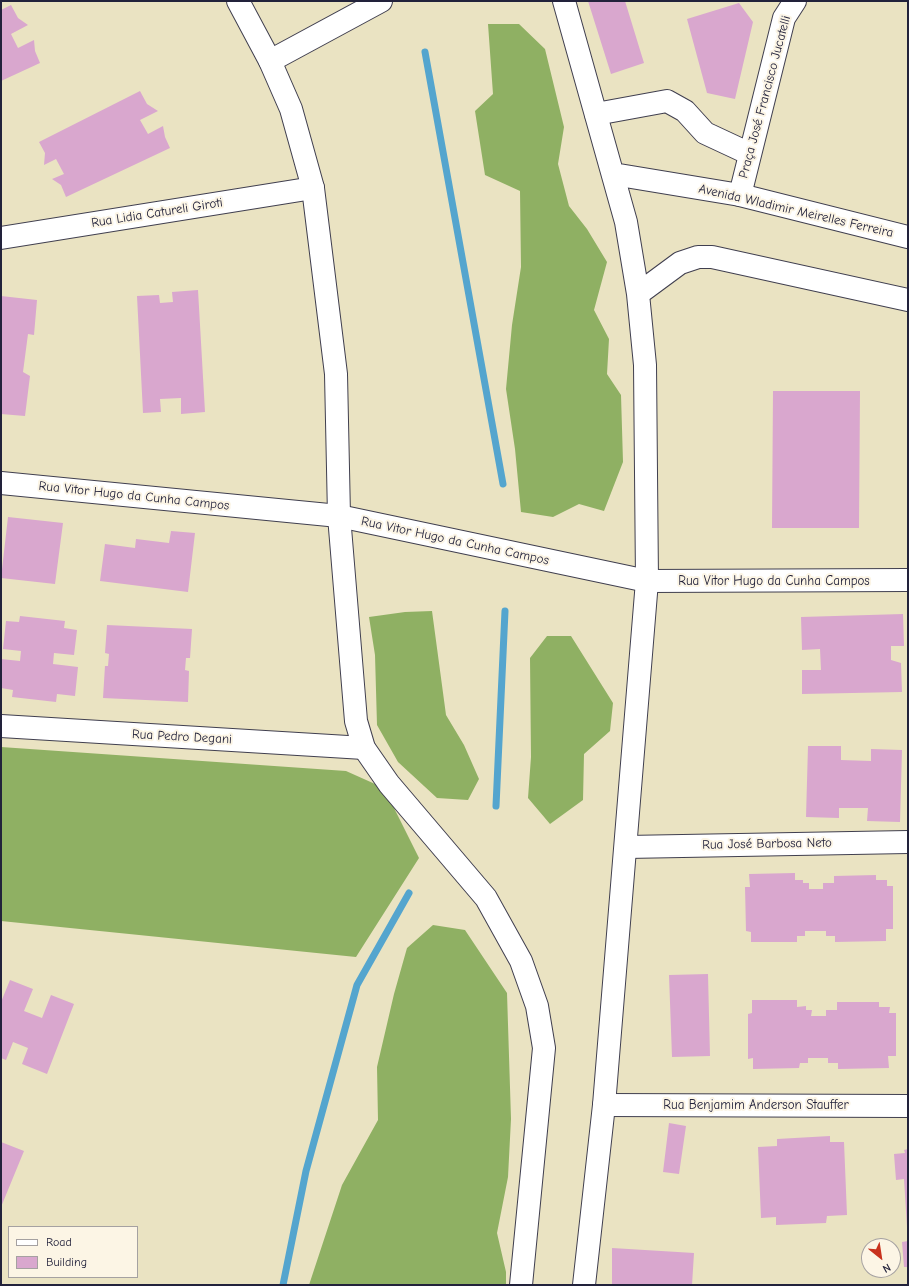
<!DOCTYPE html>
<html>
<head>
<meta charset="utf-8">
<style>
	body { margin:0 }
	#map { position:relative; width:909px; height:1286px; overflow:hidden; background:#eae3c2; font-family:"Comic Neue",sans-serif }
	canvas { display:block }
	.frame { position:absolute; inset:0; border:2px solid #22223b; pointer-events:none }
	.legend { position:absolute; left:8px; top:1226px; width:130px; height:52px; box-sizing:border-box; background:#fcf5e5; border:1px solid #a5a1a1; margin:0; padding:5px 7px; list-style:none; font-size:12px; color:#22223b }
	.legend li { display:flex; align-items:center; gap:8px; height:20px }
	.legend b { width:20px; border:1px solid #a5a1a1 }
	.north { position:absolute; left:861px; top:1238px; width:40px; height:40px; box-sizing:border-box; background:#fcf5e5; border:1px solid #a5a1a1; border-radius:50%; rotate:150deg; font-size:11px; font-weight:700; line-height:16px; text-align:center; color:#22223b }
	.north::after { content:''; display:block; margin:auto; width:14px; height:18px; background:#c8321e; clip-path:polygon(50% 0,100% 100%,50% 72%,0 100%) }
</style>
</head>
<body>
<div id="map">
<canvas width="909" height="1286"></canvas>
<div class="frame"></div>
<ul class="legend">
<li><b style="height:5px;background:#fff"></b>Road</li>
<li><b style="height:11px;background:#d9a7ce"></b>Building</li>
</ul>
<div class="north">N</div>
</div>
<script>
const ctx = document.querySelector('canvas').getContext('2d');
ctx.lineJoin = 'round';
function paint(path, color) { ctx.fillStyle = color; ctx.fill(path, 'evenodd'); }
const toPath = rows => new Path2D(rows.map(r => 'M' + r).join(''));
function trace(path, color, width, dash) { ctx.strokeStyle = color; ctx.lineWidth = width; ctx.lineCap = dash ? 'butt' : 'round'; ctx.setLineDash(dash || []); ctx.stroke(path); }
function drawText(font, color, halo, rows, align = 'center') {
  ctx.font = font + ' "Comic Neue",sans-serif'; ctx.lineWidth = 4; ctx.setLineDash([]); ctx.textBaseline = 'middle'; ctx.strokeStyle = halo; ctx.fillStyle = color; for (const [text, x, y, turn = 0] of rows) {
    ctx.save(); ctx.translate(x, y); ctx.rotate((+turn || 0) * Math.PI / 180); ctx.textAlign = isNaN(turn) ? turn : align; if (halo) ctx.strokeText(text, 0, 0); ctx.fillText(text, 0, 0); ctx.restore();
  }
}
paint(toPath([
	[488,24,519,24,545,49,564,127,558,164,569,206,587,229,607,262,594,310,609,339,607,374,621,395,623,462,604,511,579,504,553,517,521,512,515,449,506,389,512,325,521,267,520,191,485,175,475,111,493,94],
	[432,611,446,715,464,745,479,779,468,800,437,798,398,762,377,725,375,655,369,617,405,612],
	[547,636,571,636,613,703,610,731,584,754,583,800,550,824,528,798,531,757,530,658],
	[1,747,346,771,384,788,419,858,356,957,1,921],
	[433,925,465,930,507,993,511,1119,508,1177,497,1233,506,1272,506,1285,309,1285,342,1185,378,1120,377,1067,394,994,407,948]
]), '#8fb063');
trace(toPath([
	[425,52,503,484],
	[496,806,505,611],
	[283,1285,306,1171,357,985,409,893]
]), '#54a5ce', 7);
paint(toPath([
	[588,1,625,1,644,63,611,74],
	[739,3,753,22,735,99,707,93,687,19],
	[11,5,18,18,28,25,11,34,18,48,34,40,35,51,40,63,1,81,1,10],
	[140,91,147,104,158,111,140,120,148,134,163,126,165,137,170,148,66,197,61,185,52,179,64,174,56,159,44,165,45,153,39,142],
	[198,290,205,412,181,414,181,398,160,399,161,412,143,413,137,296,159,295,160,303,173,302,172,292],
	[1,296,37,300,34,335,28,334,23,372,30,376,25,416,1,414],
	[773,391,860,391,859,528,772,528],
	[8,517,63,523,55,584,1,578],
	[171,531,195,533,188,592,100,581,105,544,135,548,136,539,169,543],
	[903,614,904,646,891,646,891,660,901,663,902,692,802,694,802,670,821,670,820,649,802,650,801,617],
	[20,616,65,621,64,628,77,630,74,655,54,653,53,664,78,667,75,696,57,694,56,702,12,697,13,690,1,688,1,659,20,661,21,651,3,649,6,621,19,622],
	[107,625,192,629,190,658,186,658,185,670,189,671,188,702,103,698,105,666,108,666,109,654,105,653],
	[808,746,841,746,841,760,871,761,871,749,902,750,900,822,867,821,868,808,839,808,839,818,806,817],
	[795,873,795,880,803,880,803,883,809,883,809,889,823,889,823,883,834,883,834,876,876,875,876,880,887,880,887,886,893,886,893,929,886,929,886,941,835,942,835,936,826,936,826,931,805,931,805,936,797,936,797,942,751,942,751,932,746,931,745,887,750,887,749,874],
	[708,974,710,1056,672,1057,669,975],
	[10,980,33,989,24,1011,42,1018,51,995,74,1004,47,1074,22,1064,28,1048,13,1042,6,1060,1,1058,1,1002],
	[752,1000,797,1000,797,1007,806,1006,806,1010,812,1010,811,1016,826,1016,826,1010,837,1010,837,1002,879,1002,879,1007,890,1007,889,1013,896,1013,896,1056,888,1056,889,1068,838,1069,838,1063,828,1063,828,1058,808,1058,808,1063,800,1063,799,1068,753,1069,753,1058,748,1059,748,1014,752,1013],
	[669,1123,686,1126,679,1174,663,1172],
	[830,1136,830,1142,844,1142,847,1215,827,1216,826,1223,776,1225,776,1217,761,1218,758,1147,777,1146,777,1139],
	[1,1142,24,1151,1,1207],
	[908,1149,908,1227,907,1227,904,1179,896,1180,894,1154,905,1153,904,1150],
	[908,1241,908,1267,904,1267,902,1242],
	[612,1248,694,1253,692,1285,612,1285]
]), '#d9a7ce');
const minor = toPath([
	[270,61,381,1],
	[596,114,667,101,685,111,705,133,750,154],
	[740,195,784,18,795,1],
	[1,238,313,188],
	[1,483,339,516,647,581,908,580],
	[1,726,364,748],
	[626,847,908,842],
	[604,1105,908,1106]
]);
const major = toPath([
	[238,1,270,61,291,109,313,188,336,374,339,516,356,721,364,748,389,784,486,898,521,961,537,1006,544,1048,521,1285],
	[564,1,626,222,638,294,645,365,647,581,604,1105,584,1285],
	[613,174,740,195,908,237],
	[638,294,680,263,698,257,712,257,908,300]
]);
trace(minor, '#403f4f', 24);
trace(major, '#403f4f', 24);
trace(minor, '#fff', 22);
trace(major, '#fff', 22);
drawText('13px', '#22223b', '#fcf5e5', [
	["Praça José Francisco Jucatelli",765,97,-75],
	["Avenida Wladimir Meirelles Ferreira",796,211,13],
	["Rua Lidia Catureli Giroti",157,213,-9],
	["Rua Vitor Hugo da Cunha Campos",134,496,6],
	["Rua Vitor Hugo da Cunha Campos",455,541,12],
	["Rua Vitor Hugo da Cunha Campos",774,581],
	["Rua Pedro Degani",182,737,3],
	["Rua José Barbosa Neto",767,844,-1],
	["Rua Benjamim Anderson Stauffer",756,1105]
]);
</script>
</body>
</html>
